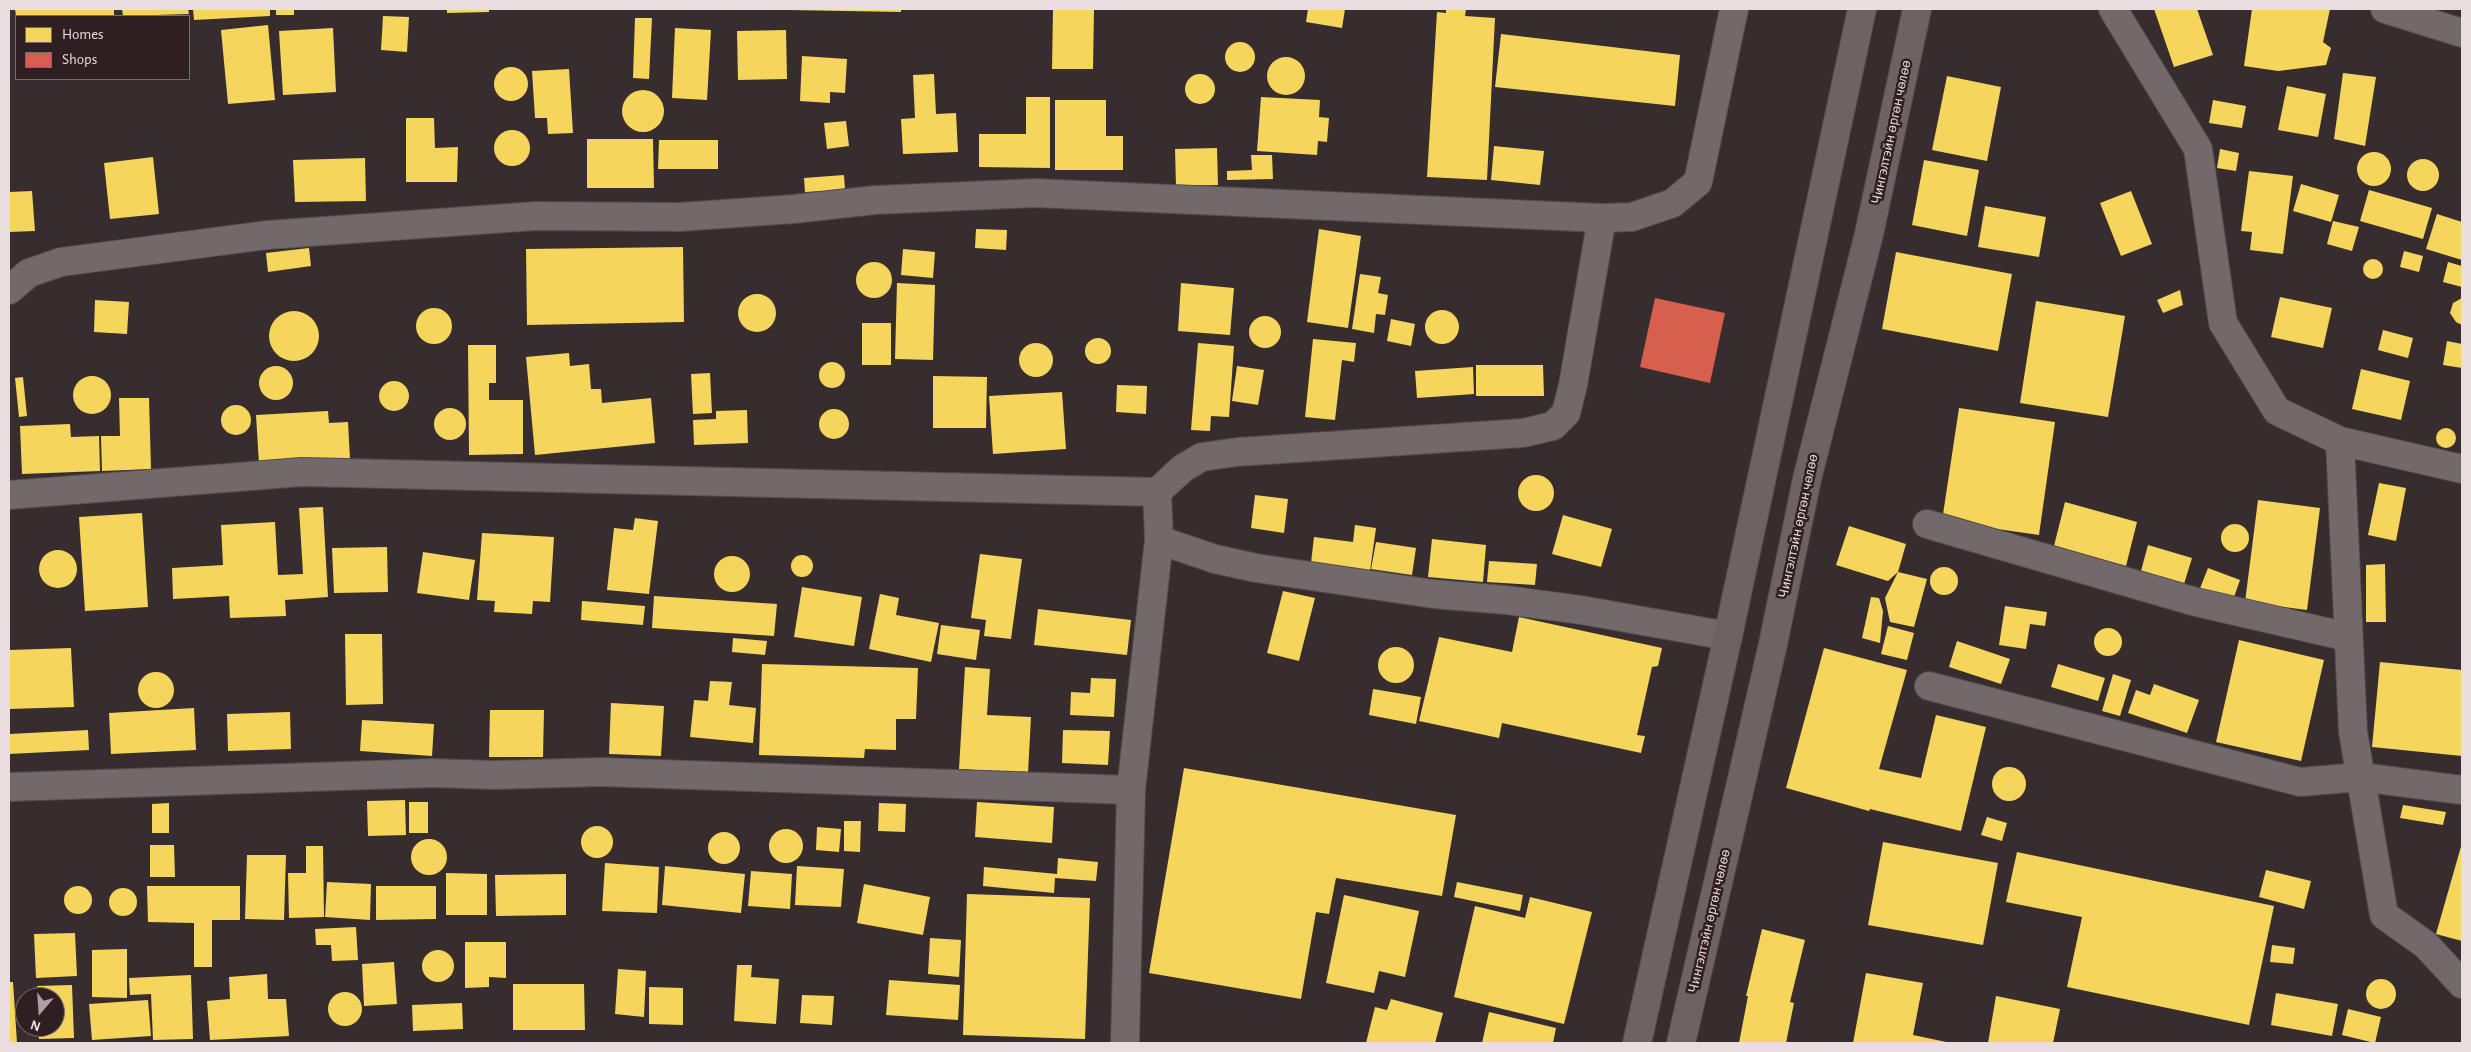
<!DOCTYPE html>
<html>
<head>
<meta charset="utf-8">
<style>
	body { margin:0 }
	#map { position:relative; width:2471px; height:1052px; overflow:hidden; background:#372d2f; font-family:"Alegreya Sans",sans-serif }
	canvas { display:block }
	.frame { position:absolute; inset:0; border:10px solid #e9dddf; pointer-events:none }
	.legend { position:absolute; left:15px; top:15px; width:175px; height:65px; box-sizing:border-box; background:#301f22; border:1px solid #7a6b6e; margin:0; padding:6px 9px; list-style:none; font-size:15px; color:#e9dddf }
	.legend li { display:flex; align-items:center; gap:10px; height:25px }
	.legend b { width:25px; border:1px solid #7a6b6e }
	.north { position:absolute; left:15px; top:987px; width:50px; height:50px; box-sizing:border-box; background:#301f22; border:1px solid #7a6b6e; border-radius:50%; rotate:198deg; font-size:14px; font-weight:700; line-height:20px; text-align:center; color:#e9dddf }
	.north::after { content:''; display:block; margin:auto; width:18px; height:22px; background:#ab9fa1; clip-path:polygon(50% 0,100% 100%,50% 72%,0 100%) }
</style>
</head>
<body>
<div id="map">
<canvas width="2471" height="1052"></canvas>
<div class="frame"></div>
<ul class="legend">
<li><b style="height:14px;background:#f6d55c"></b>Homes</li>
<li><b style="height:14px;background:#d6604d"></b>Shops</li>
</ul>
<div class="north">N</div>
</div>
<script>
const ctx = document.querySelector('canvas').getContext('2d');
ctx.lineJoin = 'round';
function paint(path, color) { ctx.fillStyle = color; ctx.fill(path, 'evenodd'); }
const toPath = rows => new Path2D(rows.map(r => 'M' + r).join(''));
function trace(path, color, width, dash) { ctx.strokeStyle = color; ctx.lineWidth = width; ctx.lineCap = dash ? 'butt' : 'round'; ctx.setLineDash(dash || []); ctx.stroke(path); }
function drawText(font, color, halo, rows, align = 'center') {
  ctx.font = font + ' "Alegreya Sans",sans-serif'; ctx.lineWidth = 5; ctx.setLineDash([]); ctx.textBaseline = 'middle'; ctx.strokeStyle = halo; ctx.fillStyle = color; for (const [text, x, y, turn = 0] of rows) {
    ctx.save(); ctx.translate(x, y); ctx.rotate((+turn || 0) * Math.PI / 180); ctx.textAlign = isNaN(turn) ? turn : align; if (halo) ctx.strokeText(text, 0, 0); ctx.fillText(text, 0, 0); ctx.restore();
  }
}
paint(toPath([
	[15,9,114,9,114,16,16,16],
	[122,9,188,9,189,14,123,16],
	[193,9,270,9,270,16,194,20],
	[276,9,294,9,294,15,276,15],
	[447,9,489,9,489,12,447,13],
	[789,9,901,9,901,12,789,10],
	[1053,9,1094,9,1093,69,1052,69],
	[1308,9,1345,9,1342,28,1306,22],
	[1446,9,1466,9,1465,16,1495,18,1487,180,1427,177,1437,12,1446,13],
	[2154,9,2197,9,2213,55,2174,67],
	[2252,9,2330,9,2323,42,2331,48,2326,65,2278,71,2244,66],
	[383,16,409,17,407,52,381,50],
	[635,18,652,18,649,79,633,78],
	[268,25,275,100,228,104,221,30],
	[333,28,336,92,283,95,279,31],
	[675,28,711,30,707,100,672,98],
	[786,30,787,79,738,80,737,31],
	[1501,34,1680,55,1675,106,1495,87],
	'1225 57a15 15 0 1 1 30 0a15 15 0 1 1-30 0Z',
	[802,56,847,59,845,93,830,92,830,103,800,101],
	'1267 76a19 19 0 1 1 38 0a19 19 0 1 1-38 0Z',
	'494 84a17 17 0 1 1 34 0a17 17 0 1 1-34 0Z',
	[569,69,573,133,548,134,547,118,535,118,532,71],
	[2343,73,2376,77,2365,146,2334,139],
	[934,74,936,114,956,113,958,152,903,154,901,119,915,118,913,75],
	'1185 89a15 15 0 1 1 30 0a15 15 0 1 1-30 0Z',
	[1947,76,2001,87,1987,161,1932,150],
	[2287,86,2326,94,2318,137,2278,130],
	'622 111a21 21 0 1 1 42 0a21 21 0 1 1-42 0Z',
	[1026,97,1050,97,1050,168,979,167,979,134,1026,134],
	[1261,97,1320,100,1319,117,1329,118,1327,142,1318,141,1317,155,1257,151],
	[1055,100,1106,100,1106,136,1123,136,1123,170,1055,170],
	[2213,100,2246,106,2242,128,2209,123],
	[406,118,434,118,435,148,458,147,457,182,406,182],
	[846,121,849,146,827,149,824,123],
	'494 148a18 18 0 1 1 36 0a18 18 0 1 1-36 0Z',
	[587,139,653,139,654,188,587,188],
	[659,140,718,140,718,169,658,169],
	[1494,146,1544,151,1540,185,1491,180],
	[1217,148,1218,185,1176,186,1175,149],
	[2220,149,2239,153,2236,171,2217,168],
	'2357 169a17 17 0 1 1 34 0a17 17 0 1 1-34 0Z',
	[1251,155,1272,155,1273,179,1227,180,1227,171,1252,170],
	[153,157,159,214,110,219,104,163],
	[365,158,366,201,295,202,293,160],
	'2407 175a16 16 0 1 1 32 0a16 16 0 1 1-32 0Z',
	[1924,160,1979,170,1967,236,1912,225],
	[2249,171,2293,176,2283,254,2250,250,2252,232,2241,231],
	[844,175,845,190,805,192,804,178],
	[2301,184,2339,195,2331,222,2293,211],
	[2369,190,2432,208,2423,239,2360,221],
	[32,191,35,231,9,232,9,192],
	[2131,191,2152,244,2121,256,2100,203],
	[1985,206,2046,217,2039,257,1978,247],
	[2437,214,2462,222,2462,260,2426,249],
	[2333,221,2359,227,2352,251,2327,244],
	[976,229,1007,230,1006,250,975,248],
	[1319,229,1361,236,1348,328,1307,322],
	[683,247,684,322,527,325,526,249],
	[309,248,311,266,268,272,266,253],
	[903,249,935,252,933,278,901,275],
	[2404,251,2423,256,2419,272,2400,267],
	[1896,252,2012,274,1998,351,1882,329],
	'2363 269a10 10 0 1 1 20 0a10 10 0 1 1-20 0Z',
	'856 280a18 18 0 1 1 36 0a18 18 0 1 1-36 0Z',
	[2448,262,2462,266,2462,287,2443,282],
	[1360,274,1381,277,1378,293,1388,295,1385,315,1376,314,1374,333,1352,329],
	[897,283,935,285,933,360,895,359],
	[1181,283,1234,288,1230,335,1178,331],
	[2180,290,2183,305,2163,313,2157,300],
	'738 313a19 19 0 1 1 38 0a19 19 0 1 1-38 0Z',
	[2280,297,2332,308,2323,348,2271,337],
	[2462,298,2462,325,2456,322,2450,313,2453,303],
	[95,300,129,302,127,334,94,332],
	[2036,301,2125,316,2108,417,2020,403],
	'416 326a18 18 0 1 1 36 0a18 18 0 1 1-36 0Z',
	'1425 327a17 17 0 1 1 34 0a17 17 0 1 1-34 0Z',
	'269 336a25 25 0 1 1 50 0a25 25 0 1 1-50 0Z',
	'1249 332a16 16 0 1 1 32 0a16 16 0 1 1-32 0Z',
	[1391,319,1415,324,1411,346,1387,341],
	[862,323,891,323,891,365,862,365],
	[2383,330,2413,338,2408,358,2378,350],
	'1085 351a13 13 0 1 1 26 0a13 13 0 1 1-26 0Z',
	[1313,339,1356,343,1354,362,1342,360,1335,420,1305,417],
	[2447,341,2462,344,2462,368,2443,365],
	'1019 360a17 17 0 1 1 34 0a17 17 0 1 1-34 0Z',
	[1198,343,1234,346,1229,417,1211,416,1210,431,1191,430],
	[468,345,496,345,496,383,489,383,489,400,523,400,523,454,469,455],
	[569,353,570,366,589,364,591,389,601,389,602,403,651,398,655,443,535,455,526,357],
	'819 375a13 13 0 1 1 26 0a13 13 0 1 1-26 0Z',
	[1476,365,1543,365,1544,396,1476,396],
	'259 383a17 17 0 1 1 34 0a17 17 0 1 1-34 0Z',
	[1237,366,1264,370,1258,405,1232,401],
	[1473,367,1474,394,1417,398,1415,371],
	[2361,369,2410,381,2401,420,2352,409],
	[710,373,712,413,693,414,691,374],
	[933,376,987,377,986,428,933,428],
	'73 395a19 19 0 1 1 38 0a19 19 0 1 1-38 0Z',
	[23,377,27,416,19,417,15,378],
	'379 396a15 15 0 1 1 30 0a15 15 0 1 1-30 0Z',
	[1117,385,1147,386,1146,414,1116,412],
	[1062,392,1066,449,993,454,989,396],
	[119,398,149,398,151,469,102,471,101,436,120,436],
	'221 420a15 15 0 1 1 30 0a15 15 0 1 1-30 0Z',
	[1959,408,2055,422,2039,535,1942,521],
	'434 424a16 16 0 1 1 32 0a16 16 0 1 1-32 0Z',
	'819 424a15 15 0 1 1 30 0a15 15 0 1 1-30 0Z',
	[747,410,748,443,694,445,693,420,716,419,716,411],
	[328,411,329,423,348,422,350,459,259,464,256,415],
	[70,424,71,437,99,436,100,471,22,474,20,426],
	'2436 438a10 10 0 1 1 20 0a10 10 0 1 1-20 0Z',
	'1518 493a18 18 0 1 1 36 0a18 18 0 1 1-36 0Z',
	[2379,483,2406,488,2396,541,2368,535],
	[1255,495,1288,499,1284,533,1251,528],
	[2258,500,2320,508,2307,610,2245,602],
	[2065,502,2137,522,2126,566,2054,546],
	[323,507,328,597,285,600,286,616,230,618,229,596,173,599,172,568,223,565,221,525,275,522,278,575,303,574,299,508],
	[142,513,148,607,85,611,79,517],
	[1563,515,1612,529,1601,567,1552,554],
	[635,518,658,521,649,594,607,590,614,528,633,530],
	'2221 538a14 14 0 1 1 28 0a14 14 0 1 1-28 0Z',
	[1355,525,1376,528,1370,571,1311,563,1314,537,1353,542],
	[1849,526,1906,544,1898,572,1888,581,1836,565],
	[482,533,554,537,550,602,533,601,532,614,494,612,495,601,477,600],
	[1432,539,1486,545,1483,582,1428,577],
	[1376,542,1416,548,1412,575,1371,569],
	[2148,545,2192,558,2184,584,2141,571],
	[387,547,388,592,334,593,332,548],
	'39 569a19 19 0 1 1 38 0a19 19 0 1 1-38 0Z',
	[423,552,475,560,469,600,417,593],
	[980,554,1022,559,1011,639,984,636,986,620,971,618],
	'791 566a11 11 0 1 1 22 0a11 11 0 1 1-22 0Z',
	'714 574a18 18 0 1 1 36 0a18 18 0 1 1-36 0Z',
	[1489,561,1537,564,1535,585,1487,582],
	[2385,564,2386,622,2366,622,2366,565],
	'1930 581a14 14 0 1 1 28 0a14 14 0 1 1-28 0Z',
	[2208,568,2240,580,2232,603,2199,591],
	[1898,572,1927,579,1914,627,1890,622,1885,598],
	[802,587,862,597,854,646,794,637],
	[1283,591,1315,598,1299,661,1267,653],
	[880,594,899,598,896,615,939,623,931,662,869,649],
	[654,596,777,604,774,636,652,628],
	[1871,597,1879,598,1883,611,1880,643,1862,638],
	[582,601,645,606,643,625,581,620],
	[2005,606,2047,612,2045,626,2030,624,2026,649,1999,645],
	[1038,609,1131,620,1127,655,1034,645],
	[1519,617,1662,648,1658,666,1652,667,1637,735,1645,736,1641,753,1502,723,1499,738,1419,721,1439,637,1512,652],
	[941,625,980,630,976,660,937,654],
	[1888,626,1914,633,1907,660,1881,654],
	'2094 642a14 14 0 1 1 28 0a14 14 0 1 1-28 0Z',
	[345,634,382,634,383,704,346,705],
	[733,638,767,641,765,655,732,652],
	[2239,640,2324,660,2301,761,2216,742],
	[1957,641,2010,659,2001,684,1949,667],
	'1378 665a18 18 0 1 1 36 0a18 18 0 1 1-36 0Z',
	[71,648,74,707,9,709,9,650],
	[1824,648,1907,670,1879,769,1921,778,1936,715,1986,727,1961,831,1870,809,1869,811,1786,788],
	[2380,662,2462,670,2462,756,2372,747],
	[762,664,918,668,916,719,896,719,896,750,865,749,864,758,759,755],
	[2058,664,2105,678,2098,701,2051,687],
	[965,667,990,669,987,715,1031,717,1028,773,959,769],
	'138 690a18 18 0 1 1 36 0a18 18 0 1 1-36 0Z',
	[2113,674,2131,680,2120,716,2102,711],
	[1091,678,1116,679,1114,717,1070,715,1071,692,1090,693],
	[710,681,732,682,729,705,756,708,753,743,690,737,694,700,708,701],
	[2154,684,2199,700,2187,733,2128,713,2136,690,2150,695],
	[1373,689,1421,697,1416,724,1369,715],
	[611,703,664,706,661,756,609,754],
	[194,708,196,750,111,754,109,713],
	[490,710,544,710,543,757,489,757],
	[290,712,291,749,228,751,227,714],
	[362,720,434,724,432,756,360,751],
	[88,730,89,750,9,754,9,734],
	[1063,730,1110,731,1108,765,1062,763],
	'1992 784a17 17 0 1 1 34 0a17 17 0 1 1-34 0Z',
	[1184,768,1456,815,1442,896,1336,878,1329,914,1316,912,1301,999,1149,973],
	[405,800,406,835,368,836,367,801],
	[409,802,428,802,428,833,409,833],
	[977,802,1054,807,1052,843,975,837],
	[169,803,169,833,152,833,152,804],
	[879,803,906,804,905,832,878,831],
	[2403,805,2446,812,2443,825,2400,818],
	[1987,817,2007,823,2002,841,1981,835],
	[844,821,861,821,860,852,844,851],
	'581 842a16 16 0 1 1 32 0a16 16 0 1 1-32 0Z',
	[817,827,841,829,839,852,816,850],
	'769 846a17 17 0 1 1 34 0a17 17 0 1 1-34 0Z',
	'708 848a16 16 0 1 1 32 0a16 16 0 1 1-32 0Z',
	'411 857a18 18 0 1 1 36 0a18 18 0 1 1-36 0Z',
	[1883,842,1998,863,1983,945,1868,925],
	[2462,843,2462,941,2436,934],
	[150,845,174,845,175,877,150,877],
	[306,846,323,846,324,917,289,918,288,873,306,873],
	[2017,852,2274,906,2249,1025,2067,987,2082,917,2006,902],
	[247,855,286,855,284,920,245,919],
	[1058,858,1098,862,1096,881,1055,878,1054,893,983,886,984,867,1057,874],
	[605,863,659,867,657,913,602,911],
	[665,866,745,874,741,913,662,905],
	[797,866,844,869,841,907,795,905],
	[2266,870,2311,881,2304,909,2259,897],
	[751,871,792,874,790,909,748,906],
	[446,873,487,874,487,915,446,915],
	[566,874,566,915,496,916,495,875],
	[327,882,371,884,370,920,325,917],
	[1457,882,1523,895,1520,911,1454,897],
	[864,884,930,897,923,935,857,923],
	'64 900a14 14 0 1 1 28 0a14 14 0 1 1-28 0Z',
	[147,886,240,886,240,920,212,920,212,967,194,967,194,923,148,922],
	[376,886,436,886,436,919,376,920],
	'109 902a14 14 0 1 1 28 0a14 14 0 1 1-28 0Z',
	[967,894,1090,898,1085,1039,963,1035],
	[1344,895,1419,911,1405,977,1379,971,1374,993,1326,983],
	[1530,897,1592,912,1564,1024,1454,997,1475,906,1525,918],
	[356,927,358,960,332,961,331,945,316,945,315,929],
	[1762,929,1805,940,1790,1002,1794,1003,1786,1043,1739,1043,1748,996,1746,996],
	[75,933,77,976,36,978,34,934],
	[930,938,961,940,959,977,928,974],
	[465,942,506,942,506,978,489,977,489,987,465,988],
	[2272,945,2295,948,2293,964,2270,962],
	[127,949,127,998,92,997,92,950],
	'422 966a16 16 0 1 1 32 0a16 16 0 1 1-32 0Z',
	[394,962,397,1004,364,1006,362,964],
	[737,965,752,965,751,977,779,979,776,1024,734,1021],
	[618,969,646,971,644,1017,615,1014],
	[1866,973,1923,983,1913,1035,1951,1043,1853,1043],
	[267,974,268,999,286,999,289,1036,210,1040,207,1001,230,999,229,977],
	[191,975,193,1039,153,1040,151,994,130,995,129,978],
	'2366 994a15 15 0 1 1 30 0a15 15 0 1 1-30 0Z',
	[889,980,960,985,958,1020,886,1015],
	[9,982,13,982,17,1043,9,1043],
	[513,984,584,984,585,1030,513,1030],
	[72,985,74,1038,39,1039,39,1027,55,1027,55,997,38,997,37,986],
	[649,987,683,988,683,1025,649,1024],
	'328 1009a17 17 0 1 1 34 0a17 17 0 1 1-34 0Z',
	[2276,993,2338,1004,2332,1036,2271,1025],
	[802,995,834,996,832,1025,800,1023],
	[1996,996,2060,1009,2053,1043,1988,1043],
	[1391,999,1443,1013,1435,1043,1366,1043,1375,1007,1387,1010],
	[148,1000,151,1036,92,1040,89,1004],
	[462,1003,463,1029,413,1031,412,1005],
	[2348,1009,2381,1017,2375,1043,2342,1035],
	[1489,1012,1556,1028,1553,1043,1482,1043]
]), '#f6d55c');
paint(toPath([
	[1655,298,1725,313,1710,383,1640,367]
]), '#d6604d');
const street = toPath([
	[2113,9,2198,149,2223,323,2277,411,2340,441,2462,469],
	[2385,9,2462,33],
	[9,290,29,273,61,262,267,235,536,216,680,217,794,209,875,200,1035,193,1602,218,1632,217,1673,203,1698,182,1734,9],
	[2340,441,2353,732,2384,915,2426,945,2462,984],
	[1157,492,1183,468,1202,457,1237,452,1523,433,1553,426,1566,413,1573,385,1602,218],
	[9,495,302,472,1157,492,1159,540,1215,559,1256,568,1433,594,1506,600,1581,610,1728,636],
	[1927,524,2196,602,2348,637],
	[1929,686,2300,782,2360,777,2462,790],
	[9,787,433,773,494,775,601,772,1131,790],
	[1125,1043,1131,790,1159,540]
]);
const secondary = toPath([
	[1637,1043,1728,636,1862,9],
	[1681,1043,1773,644,1807,479,1869,234,1917,9]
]);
trace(street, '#524a4c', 30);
trace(secondary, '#524a4c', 30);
trace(street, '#71696a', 28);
trace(secondary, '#6d6365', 28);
drawText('15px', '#e9dddf', '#301f22', [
	["Чингэлтэйн өргөн чөлөө",1891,132,-78],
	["Чингэлтэйн өргөн чөлөө",1798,526,-78],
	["Чингэлтэйн өргөн чөлөө",1709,921,-77]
]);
</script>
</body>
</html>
